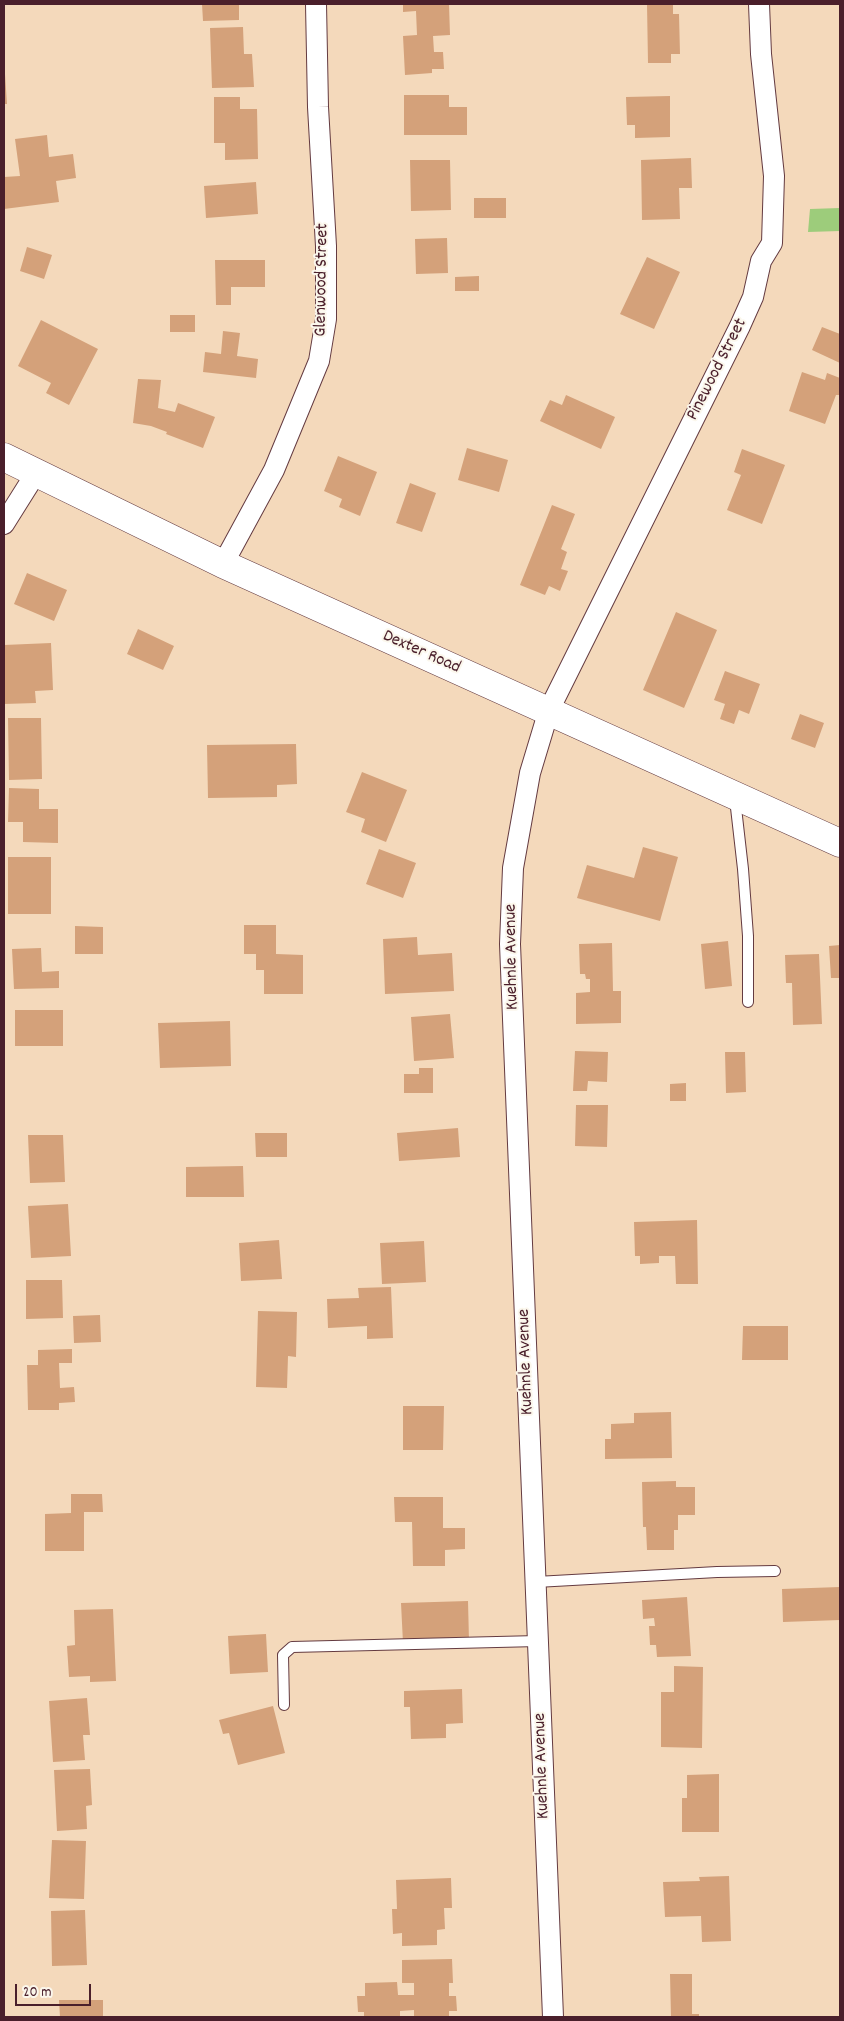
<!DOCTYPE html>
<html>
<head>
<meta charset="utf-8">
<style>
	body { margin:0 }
	#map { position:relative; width:844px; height:2021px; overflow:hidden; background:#f4d9bb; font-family:Dekko,sans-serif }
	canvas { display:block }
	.frame { position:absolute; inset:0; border:5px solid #4a1f2b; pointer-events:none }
	.scale { position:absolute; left:15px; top:1984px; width:76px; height:22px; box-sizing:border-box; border:2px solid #4a1f2b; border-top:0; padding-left:6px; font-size:15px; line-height:18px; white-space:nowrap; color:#4a1f2b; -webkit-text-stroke:4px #fbf7ec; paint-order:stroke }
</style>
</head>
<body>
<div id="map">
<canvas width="844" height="2021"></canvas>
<div class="frame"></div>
<div class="scale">20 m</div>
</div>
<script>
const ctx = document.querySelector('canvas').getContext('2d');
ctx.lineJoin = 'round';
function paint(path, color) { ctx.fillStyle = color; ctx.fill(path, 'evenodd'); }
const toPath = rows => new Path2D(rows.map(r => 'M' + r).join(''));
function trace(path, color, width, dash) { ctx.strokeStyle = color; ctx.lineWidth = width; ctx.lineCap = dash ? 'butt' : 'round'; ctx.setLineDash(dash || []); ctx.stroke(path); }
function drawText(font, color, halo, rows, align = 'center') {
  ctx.font = font + ' Dekko,sans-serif'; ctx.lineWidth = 4; ctx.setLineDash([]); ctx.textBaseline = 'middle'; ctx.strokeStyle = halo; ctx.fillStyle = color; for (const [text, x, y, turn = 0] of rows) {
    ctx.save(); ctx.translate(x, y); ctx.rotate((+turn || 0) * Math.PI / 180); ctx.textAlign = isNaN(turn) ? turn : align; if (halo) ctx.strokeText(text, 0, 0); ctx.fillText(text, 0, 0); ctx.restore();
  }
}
paint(toPath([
	[840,208,840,231,808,232,810,209]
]), '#9dcc7b');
paint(toPath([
	[202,4,239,4,239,20,203,21],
	[403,4,449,4,450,35,433,36,434,52,443,52,444,69,432,69,432,73,405,75,403,36,417,35,416,11,403,12],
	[647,4,673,4,673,14,679,14,680,54,671,54,671,63,648,63],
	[243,27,244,54,252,54,254,87,212,88,210,28],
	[4,74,5,74,7,104,4,104],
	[404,95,449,95,449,107,467,107,467,135,404,135],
	[670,96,670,137,635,138,635,125,627,125,626,97],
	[214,97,240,97,240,109,257,109,258,159,225,160,225,143,214,143],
	[47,135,49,157,73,154,76,178,56,181,59,202,4,209,4,177,20,176,15,139],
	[691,158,692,188,679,188,680,219,642,220,641,160],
	[410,160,450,160,451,210,411,211],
	[256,182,258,214,206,218,204,186],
	[474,198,506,198,506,218,474,218],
	[447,238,448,273,416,274,415,239],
	[27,247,52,255,44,279,20,271],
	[647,257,680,272,654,329,620,314],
	[215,260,265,260,265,287,231,287,231,305,216,305],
	[479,276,479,291,455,291,455,277],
	[170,315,195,315,195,332,170,332],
	[41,320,98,349,69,405,46,393,51,383,18,366],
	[822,327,840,334,840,363,812,350],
	[223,331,240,333,237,356,258,359,256,378,203,372,205,352,221,354],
	[802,372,825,380,827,373,840,378,840,395,836,395,825,424,789,411],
	[138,379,161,380,158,408,175,412,178,403,215,417,203,448,166,434,167,432,151,426,133,423],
	[566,395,615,417,601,449,540,421,550,400,562,405],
	[467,448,508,460,499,492,458,480],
	[742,449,785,465,762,524,727,510,741,475,734,472],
	[338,456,377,472,360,516,339,507,342,499,324,491],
	[410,483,436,493,422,532,396,523],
	[552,505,575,514,561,549,567,552,561,569,568,571,560,591,549,586,545,595,520,585],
	[27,573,67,590,54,621,14,604],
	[676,612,717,630,684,708,643,690],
	[138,629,174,646,163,670,127,654],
	[51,643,53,690,35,691,36,703,4,704,4,645],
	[725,671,760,684,749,714,739,710,734,724,720,719,725,704,714,700],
	[800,714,824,723,815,748,791,739],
	[8,718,41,718,42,779,9,780],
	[296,744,297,784,277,785,277,797,208,798,207,745],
	[362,772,407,790,386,842,361,832,365,819,346,812],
	[9,788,39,789,39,809,58,809,58,843,23,842,23,822,8,822],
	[643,847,678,857,660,921,577,898,587,865,634,878],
	[379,849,416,863,403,898,366,884],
	[8,857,51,857,51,914,8,914],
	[244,925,276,925,276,954,303,955,303,994,264,994,264,970,256,970,256,954,244,954],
	[75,926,103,927,103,954,75,954],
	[417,937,418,955,452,953,454,991,385,994,383,939],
	[728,941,732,986,705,989,701,944],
	[612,943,613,991,621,991,621,1023,576,1024,576,993,590,992,590,979,586,979,585,974,580,974,579,944],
	[840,945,840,978,831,978,829,946],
	[41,948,42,972,59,971,59,988,14,989,12,949],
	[819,954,822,1024,793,1025,792,983,786,983,785,955],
	[15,1010,63,1010,63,1046,15,1046],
	[450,1014,454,1058,414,1061,411,1017],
	[230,1021,231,1066,160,1068,158,1023],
	[575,1051,608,1052,607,1082,588,1081,587,1091,573,1091],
	[725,1052,745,1052,746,1092,726,1093],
	[419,1068,433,1068,433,1093,404,1093,404,1074,419,1074],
	[686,1083,686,1101,670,1101,670,1084],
	[576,1105,608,1105,607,1147,575,1146],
	[458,1128,460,1157,399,1161,397,1133],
	[255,1133,287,1133,287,1157,256,1157],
	[28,1135,63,1135,65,1182,30,1183],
	[243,1166,244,1197,186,1197,186,1167],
	[68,1204,71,1256,31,1258,28,1206],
	[697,1220,698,1284,676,1284,675,1256,659,1256,659,1263,640,1264,640,1256,635,1256,634,1222],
	[279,1240,282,1279,241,1281,239,1243],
	[424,1241,426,1282,382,1284,380,1243],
	[26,1280,62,1280,63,1318,26,1319],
	[391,1287,393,1338,367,1339,367,1326,328,1328,327,1299,359,1298,358,1288],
	[258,1311,297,1312,296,1357,288,1356,287,1388,256,1387],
	[100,1315,101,1342,74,1343,73,1316],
	[743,1326,788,1326,788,1360,742,1360],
	[72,1349,72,1363,59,1363,60,1388,74,1387,75,1402,59,1403,59,1410,28,1410,27,1365,38,1365,38,1350],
	[403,1406,444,1406,443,1450,403,1450],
	[671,1412,672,1458,605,1459,605,1439,611,1439,611,1424,634,1423,634,1413],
	[676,1481,676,1487,695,1487,695,1515,678,1515,678,1530,674,1530,674,1550,647,1550,646,1527,643,1527,642,1482],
	[71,1494,102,1494,103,1512,84,1512,84,1551,45,1551,45,1514,71,1513],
	[394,1497,443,1497,443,1528,465,1528,465,1549,445,1550,445,1566,413,1566,412,1522,395,1522],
	[840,1587,840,1620,783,1622,782,1589],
	[687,1597,691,1656,657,1657,656,1645,650,1645,649,1626,655,1626,654,1618,643,1619,642,1600],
	[468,1601,469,1641,403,1643,401,1603],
	[113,1609,116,1681,90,1682,90,1676,69,1677,67,1646,75,1645,74,1610],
	[266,1634,268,1672,230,1674,228,1636],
	[674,1666,703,1667,702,1748,661,1747,661,1692,674,1692],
	[462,1689,463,1723,446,1724,446,1738,411,1739,410,1707,404,1707,404,1691],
	[87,1698,90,1735,83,1735,85,1760,53,1762,49,1701],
	[273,1706,285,1753,238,1765,229,1733,223,1734,219,1720],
	[90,1769,92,1805,86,1806,87,1829,57,1831,54,1770],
	[719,1774,719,1832,682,1832,682,1798,687,1798,687,1775],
	[52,1840,86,1841,84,1899,49,1898],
	[729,1876,731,1941,702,1942,701,1916,665,1917,663,1882,700,1881,699,1877],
	[451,1878,452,1908,444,1908,445,1929,437,1930,437,1945,402,1946,402,1933,393,1934,392,1909,397,1909,396,1880],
	[85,1910,87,1965,52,1966,51,1911],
	[452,1959,453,1983,449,1983,449,1996,456,1996,457,2011,449,2011,449,2017,414,2017,414,2010,400,2011,400,2017,364,2017,364,2012,358,2012,357,1996,365,1996,365,1983,397,1982,398,1995,414,1995,414,1983,402,1983,402,1960],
	[670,1974,692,1974,692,2014,699,2014,699,2017,671,2017],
	[59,2000,103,2000,103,2017,60,2017]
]), '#d4a17a');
const lane = toPath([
	[735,799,743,869,748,936,748,1002],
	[536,1582,717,1572,775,1571],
	[284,1705,283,1655,292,1647,538,1641]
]);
const street = toPath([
	[4,524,36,473],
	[223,564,274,470,319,361,326,319,326,246,318,107,316,4],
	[553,2017,510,944,513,868,530,773,549,710,740,326,753,297,761,261,772,243,774,176,761,54,759,4]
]);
const secondary = toPath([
	[4,457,223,564,840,843]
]);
trace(lane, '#643b41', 12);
trace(street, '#643b41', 22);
trace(secondary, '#643b41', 29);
trace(lane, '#fff', 10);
trace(street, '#fff', 20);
trace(secondary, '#fff', 28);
drawText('18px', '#4a1f2b', '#fbf7ec', [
	["Glenwood Street",323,280,-89],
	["Pinewood Street",718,370,-63],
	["Dexter Road",421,653,24],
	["Kuehnle Avenue",513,957,-91],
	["Kuehnle Avenue",527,1362,-92],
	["Kuehnle Avenue",543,1766,-92]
]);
</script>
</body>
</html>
